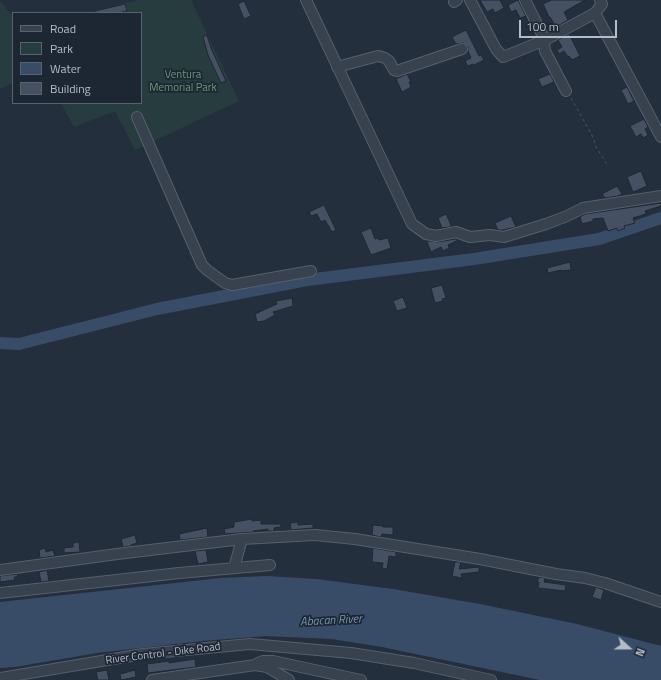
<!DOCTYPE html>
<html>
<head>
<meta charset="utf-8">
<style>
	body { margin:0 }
	#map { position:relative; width:661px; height:680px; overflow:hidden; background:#242f3e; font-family:"Titillium Web",sans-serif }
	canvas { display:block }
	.legend { position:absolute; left:12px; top:12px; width:130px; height:92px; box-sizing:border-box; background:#1d2633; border:1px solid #59626f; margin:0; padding:5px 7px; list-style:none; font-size:12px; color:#b4bcc9 }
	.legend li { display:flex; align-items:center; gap:8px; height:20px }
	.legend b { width:20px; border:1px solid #59626f }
	.north { position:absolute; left:609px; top:628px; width:40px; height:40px; -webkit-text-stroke:3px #1d2633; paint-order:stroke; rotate:111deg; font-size:11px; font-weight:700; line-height:16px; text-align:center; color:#b4bcc9 }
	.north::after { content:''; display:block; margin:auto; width:14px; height:18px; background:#b4bcc9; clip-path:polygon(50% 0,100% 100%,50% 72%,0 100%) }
	.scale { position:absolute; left:519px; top:20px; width:98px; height:18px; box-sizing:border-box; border:2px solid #b4bcc9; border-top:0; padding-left:5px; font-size:12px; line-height:14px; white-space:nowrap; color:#b4bcc9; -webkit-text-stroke:3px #1d2633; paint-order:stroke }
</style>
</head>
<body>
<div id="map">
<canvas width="661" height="680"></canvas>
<ul class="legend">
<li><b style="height:5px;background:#38414e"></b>Road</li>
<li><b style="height:11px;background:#263c3f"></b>Park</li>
<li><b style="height:11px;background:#394c67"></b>Water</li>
<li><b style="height:11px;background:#455162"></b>Building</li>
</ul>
<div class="north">N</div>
<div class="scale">100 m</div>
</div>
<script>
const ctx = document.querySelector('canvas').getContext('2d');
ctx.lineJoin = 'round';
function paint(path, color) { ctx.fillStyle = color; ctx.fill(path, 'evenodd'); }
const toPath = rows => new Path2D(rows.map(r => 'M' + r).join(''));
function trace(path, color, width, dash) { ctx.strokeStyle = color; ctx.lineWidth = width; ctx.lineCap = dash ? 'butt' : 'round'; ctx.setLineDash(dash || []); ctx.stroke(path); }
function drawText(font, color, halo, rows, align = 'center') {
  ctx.font = font + ' "Titillium Web",sans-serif'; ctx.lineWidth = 3.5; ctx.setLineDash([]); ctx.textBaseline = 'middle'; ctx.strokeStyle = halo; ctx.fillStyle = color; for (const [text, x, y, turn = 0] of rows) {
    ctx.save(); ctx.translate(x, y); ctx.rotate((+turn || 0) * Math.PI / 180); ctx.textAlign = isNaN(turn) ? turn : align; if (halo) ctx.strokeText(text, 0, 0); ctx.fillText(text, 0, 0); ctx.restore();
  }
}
paint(toPath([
	[138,0,191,0,239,101,135,150,115,111,74,127,61,103,141,103,141,13,84,13],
	[0,1,13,17,13,83,0,89]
]), '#263c3f');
paint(toPath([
	[267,576,316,579,393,589,480,604,577,624,661,646,661,680,540,680,382,647,332,639,265,636,202,641,97,653,15,667,0,668,0,602,221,578]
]), '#394c67');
trace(toPath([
	[0,343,19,344,157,309,307,280,474,259,599,239,661,218]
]), '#394c67', 12);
const building = toPath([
	[480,0,500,0,504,8,495,13,493,9,487,12,480,0],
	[518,0,526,16,520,18,516,10,511,12,508,5,518,0],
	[551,0,585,0,564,12,568,20,556,27,550,17,549,17,543,4,551,0],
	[244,1,251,16,244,19,238,4,244,1],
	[125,4,127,11,118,13,95,13,95,11,125,4],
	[466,30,479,56,481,55,484,60,474,65,473,64,468,66,465,61,471,58,468,51,468,47,463,43,456,44,452,37,466,30],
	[569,34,580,56,572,60,569,56,568,57,564,51,559,54,557,50,562,47,558,40,569,34],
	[207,35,211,48,226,81,221,83,208,55,203,37,207,35],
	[407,74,411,82,409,82,411,87,402,92,396,79,407,74],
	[550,74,554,82,542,87,538,79,550,74],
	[627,87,634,101,628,104,621,90,627,87],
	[644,119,648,127,645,129,648,135,643,138,641,134,636,137,630,126,644,119],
	[641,171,647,186,633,192,627,177,641,171],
	[617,186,622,194,618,196,605,198,602,194,617,186],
	[661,203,661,206,645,211,646,214,633,218,635,223,624,226,625,228,618,231,617,228,608,231,603,218,593,219,593,221,582,224,580,217,585,214,661,203],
	[324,205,336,230,332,232,325,220,321,222,317,214,311,216,309,212,324,205],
	[446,214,451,225,450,227,442,228,438,218,446,214],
	[511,216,516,227,503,230,498,230,495,223,511,216],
	[371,228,375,239,378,238,379,240,388,238,391,248,371,255,361,232,371,228],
	[456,239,458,240,448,245,449,248,443,251,441,247,431,252,427,242,429,241,437,242,456,239],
	[570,262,571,270,561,271,561,270,548,273,547,268,570,262],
	[442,285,446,298,442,299,443,301,435,303,431,288,442,285],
	[403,297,407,308,397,311,393,301,403,297],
	[292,298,293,306,273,312,275,315,264,321,257,322,255,314,277,304,276,301,292,298],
	[252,519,252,521,261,520,261,524,281,524,281,527,274,528,274,531,268,531,268,529,253,531,254,532,225,534,224,529,234,527,234,522,252,519],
	[298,522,298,525,313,524,313,528,291,530,290,523,298,522],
	[373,525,383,526,383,527,393,527,393,535,382,534,381,537,372,535,373,525],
	[207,528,208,537,180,540,179,534,207,528],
	[135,535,137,543,131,545,131,546,123,547,121,539,135,535],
	[79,542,80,552,64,553,64,548,73,547,73,543,79,542],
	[45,548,46,552,53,550,55,556,40,558,39,550,45,548],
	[373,548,396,552,396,557,389,556,387,569,382,568,383,563,372,562,373,548],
	[206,550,208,562,198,564,195,551,206,550],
	[455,562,461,562,459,569,479,567,479,572,461,574,462,578,452,576,455,562],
	[47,570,49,581,41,582,39,572,47,570],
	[17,574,18,577,14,577,15,580,0,582,0,576,17,574],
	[539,577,545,578,544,582,566,585,565,591,538,588,539,582,537,582,539,577],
	[596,587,604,590,601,600,592,597,596,587],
	[195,659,196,667,148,673,147,664,169,661,169,663,195,659],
	[107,670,109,680,98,680,96,672,107,670],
	[135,670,136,677,121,680,120,674,135,670]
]);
paint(building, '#455162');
trace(building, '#1f2835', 1);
const minor = toPath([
	[306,0,412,224,426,234,436,236,456,232,470,237,490,235,504,237,546,224,567,216,583,208,661,196],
	[470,0,496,49,503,57,545,40,595,13,602,4,600,0],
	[525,0,545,40,544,43,545,51,566,91],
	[454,2,457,0],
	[595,13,661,137],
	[337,67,378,56,385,58,389,61,394,70,397,71,462,49],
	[137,117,202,265,207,270,225,283,232,285,311,271],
	[234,568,242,539],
	[0,570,117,554,242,539,315,535,355,539,480,559,556,574,585,578,605,583,661,602],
	[0,593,179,573,270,565],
	[258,663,263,661,273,661,361,680],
	[0,678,143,654,250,644,351,653,414,663,491,680],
	[152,680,255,665,267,667,289,680]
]);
trace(minor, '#565f6c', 12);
trace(toPath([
	[571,98,593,137,596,147,608,166]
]), '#44595c', 1, [3, 3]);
trace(minor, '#38414e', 10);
drawText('11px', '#6b9a76', '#1d2633', [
	["Ventura",183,75],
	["Memorial Park",183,88]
]);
drawText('11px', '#b4bcc9', '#1d2633', [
	["River Control - Dike Road",163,654,-7]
]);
drawText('italic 12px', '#7c92b1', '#1d2633', [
	["Abacan River",331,621,-3]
]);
</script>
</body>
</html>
